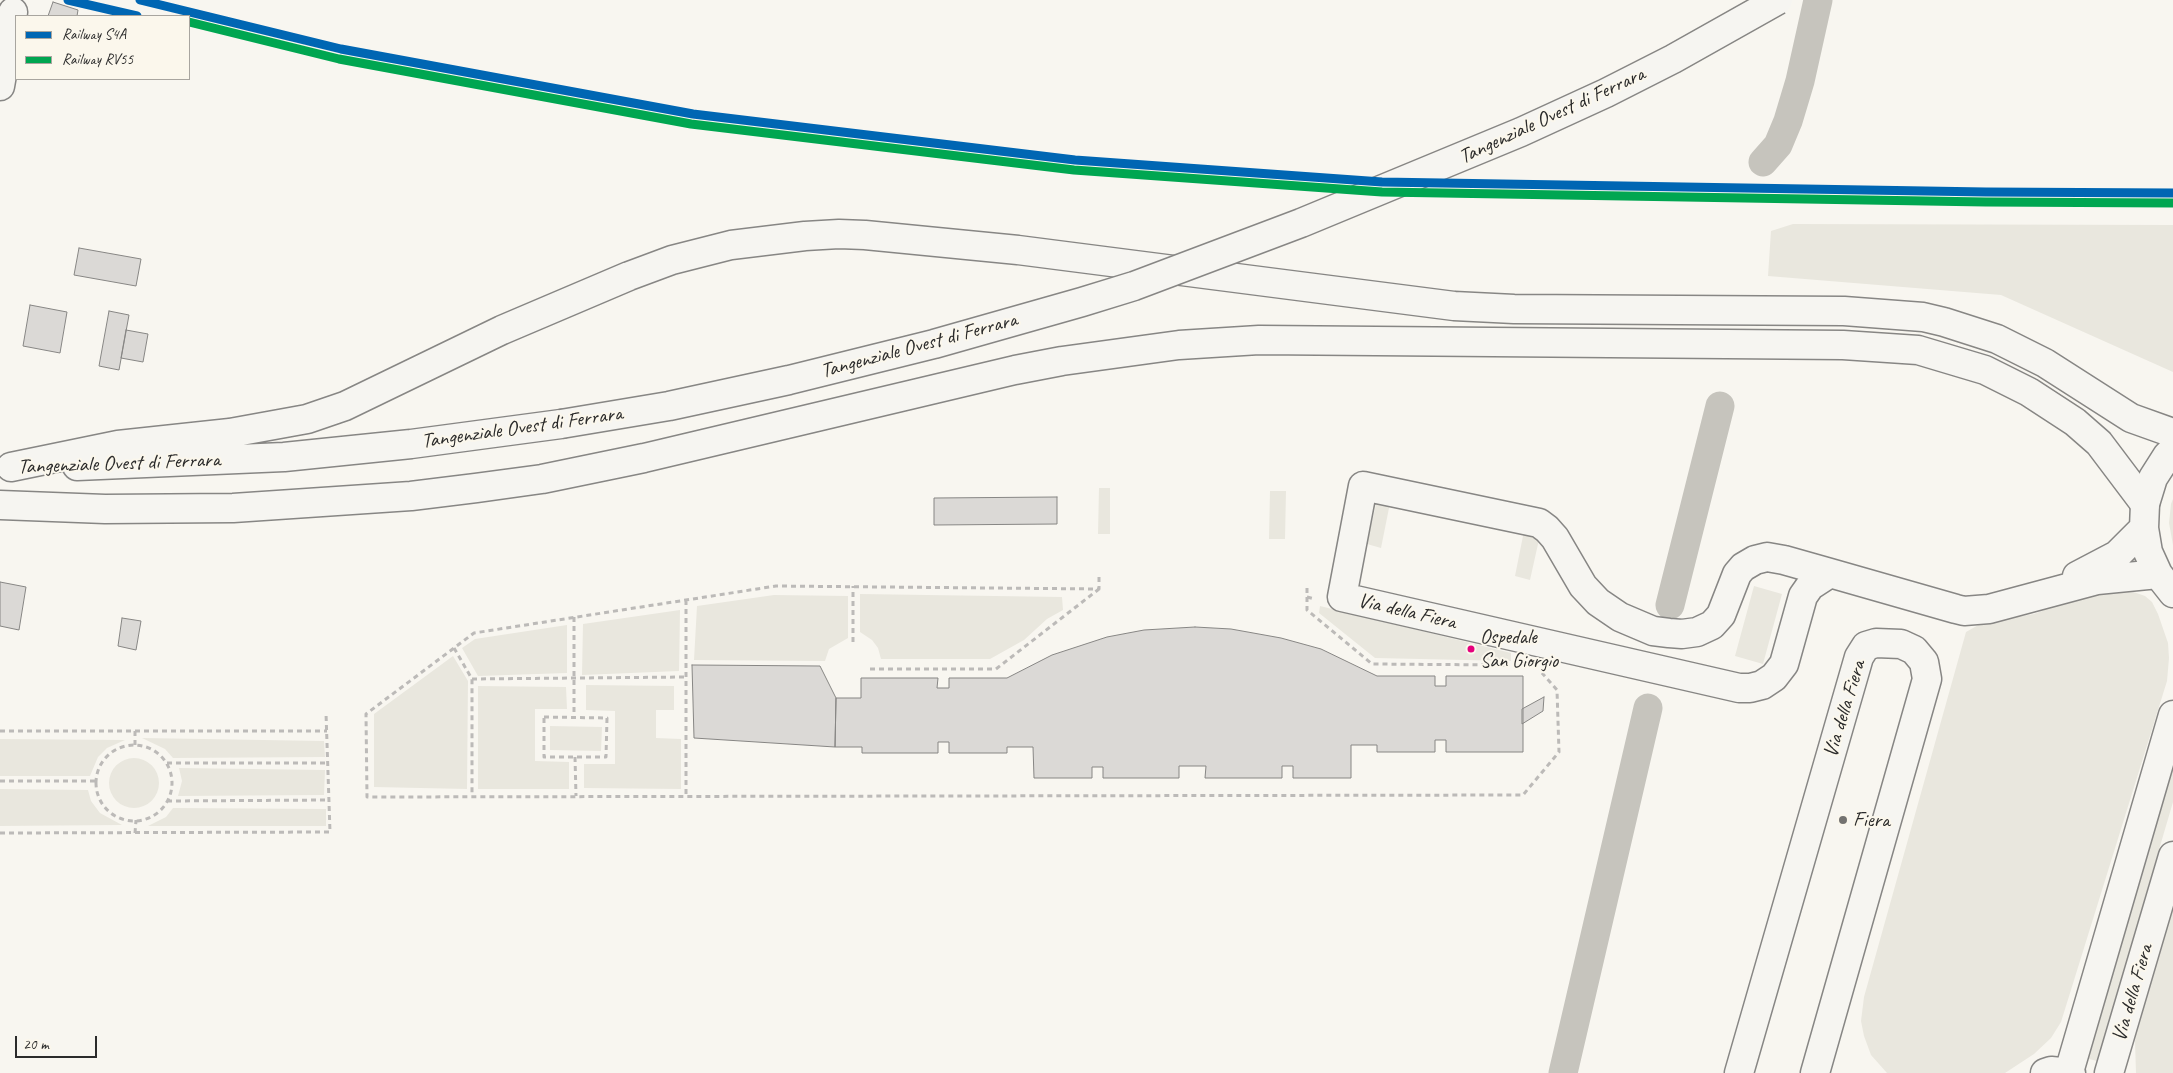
<!DOCTYPE html>
<html>
<head>
<meta charset="utf-8">
<style>
	body { margin:0 }
	#map { position:relative; width:2173px; height:1073px; overflow:hidden; background:#f8f6f0; font-family:Caveat,sans-serif }
	canvas { display:block }
	.legend { position:absolute; left:15px; top:15px; width:175px; height:65px; box-sizing:border-box; background:#fbf7ec; border:1px solid #a8a59f; margin:0; padding:6px 9px; list-style:none; font-size:15px; color:#2b2b2b }
	.legend li { display:flex; align-items:center; gap:10px; height:25px }
	.legend b { width:25px; border:1px solid #a8a59f }
	.scale { position:absolute; left:15px; top:1036px; width:82px; height:22px; box-sizing:border-box; border:2px solid #2b2b2b; border-top:0; padding-left:6px; font-size:15px; line-height:18px; white-space:nowrap; color:#2b2b2b; -webkit-text-stroke:4px #fbf7ec; paint-order:stroke }
</style>
</head>
<body>
<div id="map">
<canvas width="2173" height="1073"></canvas>
<ul class="legend">
<li><b style="height:6px;background:#0066b3"></b>Railway S4A</li>
<li><b style="height:6px;background:#00a651"></b>Railway RV55</li>
</ul>
<div class="scale">20 m</div>
</div>
<script>
const ctx = document.querySelector('canvas').getContext('2d');
ctx.lineJoin = 'round';
function paint(path, color) { ctx.fillStyle = color; ctx.fill(path, 'evenodd'); }
const toPath = rows => new Path2D(rows.map(r => 'M' + r).join(''));
function trace(path, color, width, dash) { ctx.strokeStyle = color; ctx.lineWidth = width; ctx.lineCap = dash ? 'butt' : 'round'; ctx.setLineDash(dash || []); ctx.stroke(path); }
function drawText(font, color, halo, rows, align = 'center') {
  ctx.font = font + ' Caveat,sans-serif'; ctx.lineWidth = 4; ctx.setLineDash([]); ctx.textBaseline = 'middle'; ctx.strokeStyle = halo; ctx.fillStyle = color; for (const [text, x, y, turn = 0] of rows) {
    ctx.save(); ctx.translate(x, y); ctx.rotate((+turn || 0) * Math.PI / 180); ctx.textAlign = isNaN(turn) ? turn : align; if (halo) ctx.strokeText(text, 0, 0); ctx.fillText(text, 0, 0); ctx.restore();
  }
}
paint(toPath([
	[1793,224,2173,225,2173,372,2001,295,1768,276,1771,231],
	[1099,488,1110,488,1110,534,1098,534],
	[1270,491,1286,491,1285,539,1269,539],
	[2173,499,2173,545,2169,523,2171,504],
	[1377,500,1390,503,1381,548,1367,544],
	[1524,531,1540,535,1530,580,1515,576],
	[1754,586,1782,594,1763,664,1735,656],
	[2125,589,2145,596,2152,602,2158,614,2168,643,2169,658,2167,681,2061,1022,2051,1038,2034,1054,2005,1073,1887,1073,1871,1055,1864,1036,1861,1021,1864,997,1966,632,1982,623,2034,614,2086,594],
	[860,594,1062,597,1063,610,1047,619,1024,640,990,659,881,659,878,648,872,640,860,632],
	[774,595,848,596,848,638,829,649,825,661,694,660,697,606],
	[1320,606,1511,653,1511,661,1375,658,1319,613],
	[680,610,679,671,582,675,583,624],
	[567,625,567,673,478,676,462,648,475,639],
	[453,656,468,681,467,789,374,787,374,714],
	[586,685,674,686,674,710,656,710,656,738,681,739,681,789,584,788,584,764,615,764,615,711,586,710],
	[478,686,566,687,567,709,535,709,535,761,569,762,569,789,478,789],
	[550,726,602,727,601,751,550,750],
	[142,738,324,741,325,757,173,758,165,749],
	[0,739,125,740,107,748,98,757,90,776,0,776],
	[2173,757,2173,802,2097,1061,2085,1058],
	'109 783a25 25 0 1 1 50 0a25 25 0 1 1-50 0Z',
	[179,768,325,770,324,795,178,796,182,781],
	[0,789,88,790,91,801,100,813,122,825,0,826],
	[173,808,326,809,326,826,148,826,166,817],
	[2173,904,2173,1073,2136,1073,2135,1041,2138,1022]
]), '#e9e7de');
trace(toPath([
	[1763,162,1778,145,1788,121,1800,81,1818,0],
	[1670,605,1720,406],
	[1563,1073,1648,708]
]), '#c6c4bd', 29);
const building = toPath([
	[53,2,78,10,77,16,48,16,53,2],
	[79,248,141,259,136,286,74,275,79,248],
	[30,305,67,312,60,353,23,346,30,305],
	[109,311,129,315,119,370,99,366,109,311],
	[126,330,148,334,143,362,121,358,126,330],
	[1057,497,1057,524,934,525,934,498,1057,497],
	[0,582,26,587,19,630,0,626,0,582],
	[122,618,141,621,136,650,118,646,122,618],
	[1195,627,1231,629,1281,638,1321,649,1377,676,1435,676,1435,686,1446,686,1446,676,1523,676,1523,752,1446,752,1446,740,1435,740,1435,752,1377,752,1377,745,1351,745,1351,778,1293,778,1293,766,1282,766,1282,778,1205,778,1206,766,1179,766,1179,778,1103,778,1103,767,1092,767,1092,778,1034,778,1033,747,1007,747,1007,753,949,753,949,742,938,742,938,753,862,753,862,747,835,747,836,698,861,698,861,678,938,678,937,688,949,688,949,678,1007,678,1052,655,1107,637,1144,630,1195,627],
	[692,665,820,666,836,698,835,747,694,738,692,665],
	[1544,697,1543,711,1522,724,1522,709,1544,697]
]);
paint(building, '#dbd9d6');
trace(building, '#878684', 1);
const minor = toPath([
	[0,86,13,12],
	[2173,450,2167,456,2153,478,2145,504,2144,528,2148,552,2158,574,2173,593],
	[1830,573,1810,586,1803,596,1784,664,1774,677,1762,685,1750,688,1739,688,1342,597,1363,486,1539,523,1547,529,1555,538,1583,586,1598,602,1620,617,1653,631,1669,633,1682,634,1697,632,1712,625,1721,615,1737,574,1743,567,1755,560,1767,557,1784,560,1830,573,1956,609,1964,611,1989,609,2097,580,2158,574],
	[2077,576,2117,555,2144,528],
	[2069,1072,2173,715],
	[1739,1073,1859,657,1866,646,1876,643,1901,644,1914,650,1924,662,1927,679,1815,1073],
	[2045,1073,2051,1071,2071,1073],
	[2109,1073,2173,856]
]);
const highway = toPath([
	[77,466,284,457,411,444,561,424],
	[11,467,118,445,230,433,307,419,345,406,502,330,629,276,672,260,731,245,805,236,839,234,865,235,1018,250,1454,306,1514,309,1844,311,1923,317,1944,322,1997,339,2045,363,2131,418,2173,433],
	[0,505,105,509,233,508,411,496,476,488,542,479,644,458,1015,370,1062,361,1179,345,1259,340,1843,345,1918,350,1985,370,2029,392,2075,422,2099,443,2145,504]
]);
trace(minor, '#878684', 31);
trace(highway, '#878684', 31);
trace(toPath([
	[1099,577,1099,589,776,586,474,633,366,714,367,797,1523,795,1559,752,1557,690,1542,673],
	[1307,588,1307,597,1315,599],
	[1307,597,1307,610,1372,664,1507,665],
	[686,600,686,796],
	[574,617,574,718],
	[853,642,853,586],
	[454,648,472,679,472,796],
	[870,669,996,669,1099,589],
	[472,679,686,677],
	[544,717,607,718,606,757,544,757,544,717],
	[0,731,327,731],
	[135,745,135,731],
	'96 783a38 38 0 1 1 76 0a38 38 0 1 1-76 0Z',
	[575,757,576,796],
	[167,763,328,763],
	[0,781,95,781],
	[167,801,329,800],
	[0,833,330,832,326,713],
	[135,833,136,820]
]), '#bcbab8', 3, [5, 4]);
trace(minor, '#f6f5f1', 28);
trace(highway, '#f6f5f1', 28);
const highwayBridge = toPath([
	[561,424,669,406,789,380,934,344,1082,302,1134,286,1301,223,1521,132,1606,93,1673,59,1778,0]
]);
trace(highwayBridge, '#878684', 31, []);
trace(highwayBridge, '#f6f5f1', 28);
trace(toPath([
	[68,0,137,16],
	[140,0,341,49,693,114,1075,160,1382,182,1986,192,2173,193]
]), '#0066b3', 9);
trace(toPath([
	[189,22,339,59,691,124,1074,170,1382,192,1986,202,2173,203]
]), '#00a651', 9);
for (const [x, y, r, color] of [
	[1471,649,4.5,"#e5007d"],
	[1843,820,5,"#737270"]
]) { const dot = new Path2D(); dot.arc(x, y, r, 0, 2 * Math.PI); ctx.fillStyle = color; ctx.fill(dot); trace(dot, '#fbf7ec', 2); }
drawText('20px', '#2b2b2b', '#fbf7ec', [
	["Ospedale",1480,638],
	["San Giorgio",1480,662]
], 'left');
drawText('21px', '#2b2b2b', '#fbf7ec', [
	["Tangenziale Ovest di Ferrara",1552,116,-25],
	["Tangenziale Ovest di Ferrara",919,346,-15],
	["Tangenziale Ovest di Ferrara",522,428,-8],
	["Tangenziale Ovest di Ferrara",119,464,-2],
	["Via della Fiera",1407,612,13],
	["Via della Fiera",1845,709,-73],
	["Via della Fiera",2133,993,-74]
]);
drawText('21px', '#2b2b2b', '#fbf7ec', [
	["Fiera",1853,820]
], 'left');
</script>
</body>
</html>
